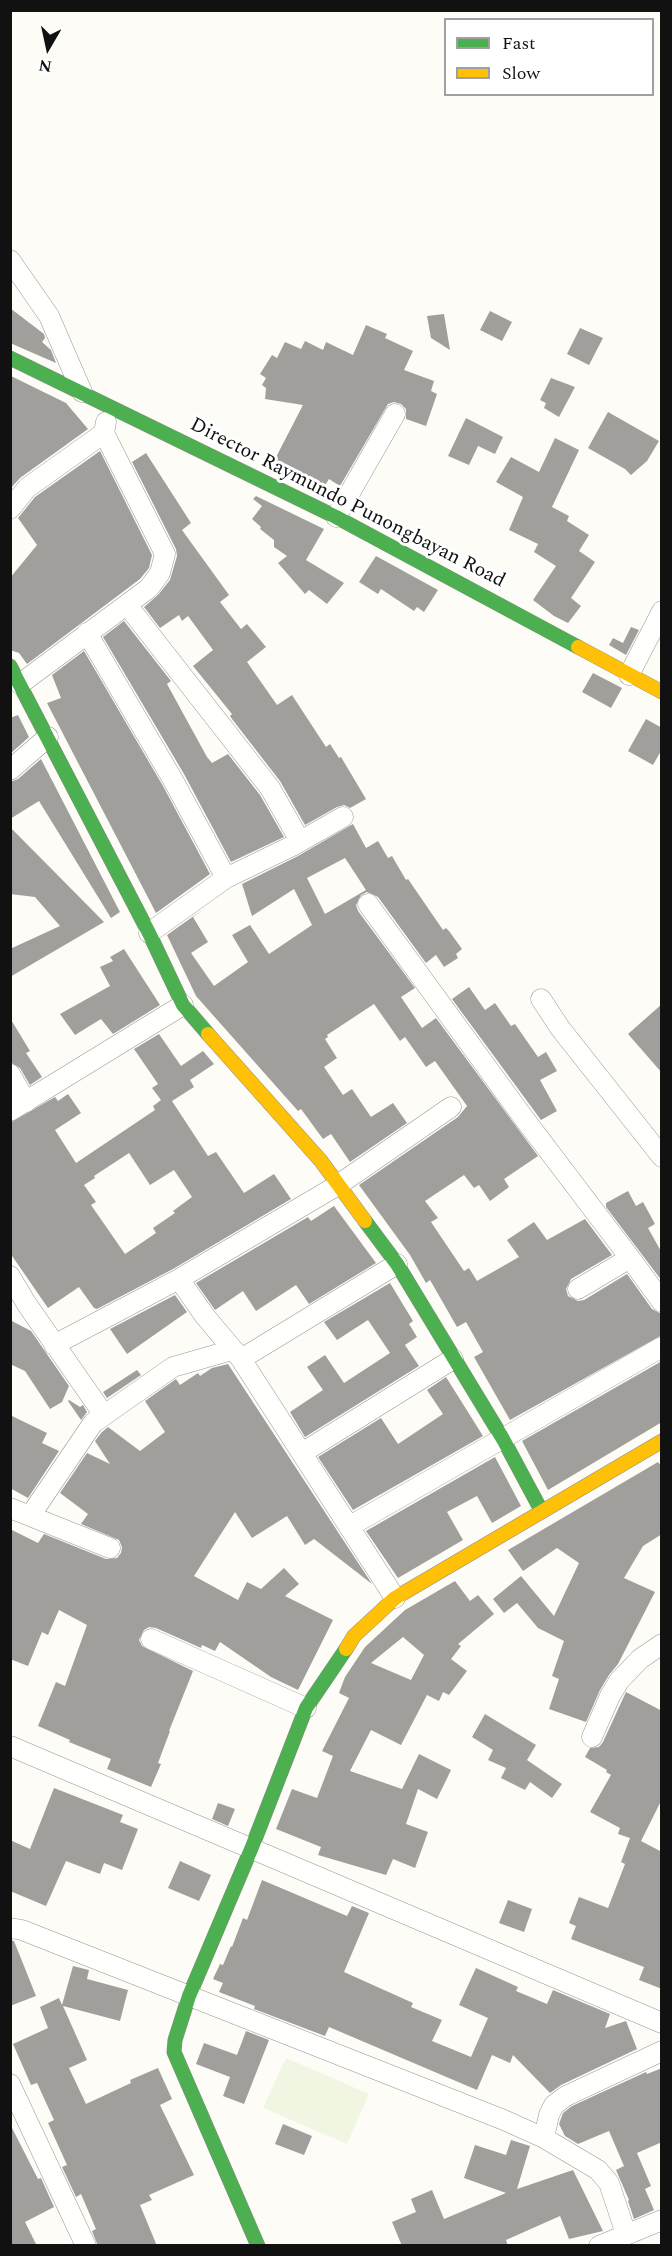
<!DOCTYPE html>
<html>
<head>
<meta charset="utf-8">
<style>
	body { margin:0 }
	#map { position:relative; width:672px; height:2256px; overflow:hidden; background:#fdfcf7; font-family:Spectral,serif }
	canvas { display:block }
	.frame { position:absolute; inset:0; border:12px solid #111; pointer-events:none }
	.legend { position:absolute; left:444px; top:18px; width:210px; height:78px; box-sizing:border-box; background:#fff; border:2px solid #a0a0a0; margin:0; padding:8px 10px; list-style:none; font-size:18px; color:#111 }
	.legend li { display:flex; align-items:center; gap:12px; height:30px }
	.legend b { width:30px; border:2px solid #a0a0a0 }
	.north { position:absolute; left:18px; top:18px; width:60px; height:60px; -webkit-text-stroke:4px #fff; paint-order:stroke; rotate:189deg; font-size:16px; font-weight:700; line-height:24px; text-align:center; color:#111 }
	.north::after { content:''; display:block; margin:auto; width:21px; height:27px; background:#111; clip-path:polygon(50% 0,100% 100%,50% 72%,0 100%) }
</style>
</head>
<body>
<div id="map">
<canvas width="672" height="2256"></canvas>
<div class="frame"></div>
<ul class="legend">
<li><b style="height:8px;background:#4caf50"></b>Fast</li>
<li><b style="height:8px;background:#ffc107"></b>Slow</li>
</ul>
<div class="north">N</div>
</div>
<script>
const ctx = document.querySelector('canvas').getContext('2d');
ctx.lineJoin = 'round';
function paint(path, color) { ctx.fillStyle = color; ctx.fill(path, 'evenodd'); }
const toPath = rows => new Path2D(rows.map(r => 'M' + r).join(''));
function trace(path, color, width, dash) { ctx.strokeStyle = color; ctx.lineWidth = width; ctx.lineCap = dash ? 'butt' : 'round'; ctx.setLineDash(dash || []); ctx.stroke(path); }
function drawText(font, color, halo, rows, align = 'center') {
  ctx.font = font + ' Spectral,serif'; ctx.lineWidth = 6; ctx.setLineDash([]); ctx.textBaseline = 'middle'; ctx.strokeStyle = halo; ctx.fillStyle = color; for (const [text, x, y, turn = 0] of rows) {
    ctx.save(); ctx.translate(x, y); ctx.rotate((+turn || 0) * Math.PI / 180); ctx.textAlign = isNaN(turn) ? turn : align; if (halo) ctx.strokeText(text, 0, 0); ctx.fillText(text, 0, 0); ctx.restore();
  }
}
paint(toPath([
	[286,2058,369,2094,347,2144,263,2108]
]), '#f0f6e1');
paint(toPath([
	[10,308,44,334,45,338,42,342,51,350,56,363,10,343],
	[490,311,512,322,502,341,480,330],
	[444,314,450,350,431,338,427,316],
	[366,325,387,334,385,338,413,351,404,370,434,381,431,391,437,394,426,426,406,419,406,409,401,404,394,402,388,404,340,486,329,479,321,492,275,470,280,464,274,461,303,405,265,399,266,388,262,385,266,378,260,374,272,355,277,358,285,342,301,349,305,341,323,350,326,342,353,355],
	[580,328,603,338,589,365,567,354],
	[11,376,66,403,88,429,20,478,10,489],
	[551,378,575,387,559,417,544,408,546,403,540,400],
	[608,412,659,441,647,461,631,475,625,469,588,448],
	[466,418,503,437,495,454,478,446,469,465,448,456],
	[555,438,579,450,552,507,569,516,567,521,589,535,579,551,595,562,571,598,581,606,568,623,554,616,533,600,556,566,534,552,538,544,509,530,523,497,496,482,511,457,539,472],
	[100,451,152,555,149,568,140,579,27,664,19,653,10,650,10,578,37,545,18,518,35,497],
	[146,453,191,523,182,530,229,595,220,602,241,629,247,624,266,647,247,662,277,705,292,695,326,747,330,744,339,758,341,757,366,799,350,808,344,805,337,807,305,825,280,781,232,719,230,716,232,714,193,666,213,650,188,616,182,621,179,615,160,628,144,607,158,595,170,580,177,556,176,549,132,462],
	[256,496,324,529,306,560,344,583,327,604,309,590,305,594,278,563,287,556,274,547,274,540,260,529,261,527,252,519,262,506,253,499],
	[376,556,438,590,424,612,417,607,414,611,381,589,378,594,359,582],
	[124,621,171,681,167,684,207,757,212,763,228,754,260,795,284,837,231,862,184,774,103,637],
	[631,627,639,630,626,655,609,645,613,638,623,643],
	[84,651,163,786,210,874,156,913,47,703,61,698,52,675],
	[593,673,622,688,611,708,582,692],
	[18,715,29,737,10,754,10,718],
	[646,719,662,728,662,749,653,765,628,751],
	[41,759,120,912,111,918,39,801,10,819,10,782,18,779],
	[353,824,366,848,378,841,388,858,392,856,406,880,408,879,443,930,446,928,449,931,462,949,456,954,458,958,444,967,436,955,426,963,378,897,367,892,361,895,356,905,358,911,415,988,401,997,422,1028,436,1018,538,1156,504,1179,509,1187,490,1201,479,1185,474,1188,464,1175,425,1201,438,1218,431,1222,464,1271,469,1268,477,1281,519,1257,507,1240,534,1222,547,1240,585,1219,612,1255,571,1279,566,1289,568,1296,578,1301,584,1300,627,1274,652,1309,662,1314,662,1335,510,1420,474,1357,483,1352,466,1322,457,1327,430,1280,426,1283,410,1255,359,1185,458,1117,467,1106,435,1061,426,1067,405,1037,400,1041,374,1004,327,1035,328,1037,325,1039,337,1058,324,1067,343,1095,352,1089,371,1117,393,1103,407,1123,350,1162,331,1134,323,1139,301,1109,298,1111,196,996,167,935,205,908,193,917,208,942,191,953,214,986,248,962,232,935,250,925,269,954,312,925,294,889,252,916,242,884,298,856],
	[345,858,366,890,325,914,307,878],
	[10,827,104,922,10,977,10,949,60,926,35,897,10,894],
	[124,949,160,1005,113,1034,101,1019,75,1035,60,1014,110,986,100,967,113,961,110,957],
	[469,987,485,1010,495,1003,511,1026,515,1024,538,1057,546,1052,557,1071,540,1080,557,1111,541,1120,452,999],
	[662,1004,662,1073,628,1034],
	[10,1018,30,1051,26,1053,42,1077,30,1085,20,1068,10,1062],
	[159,1034,181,1066,203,1051,214,1064,190,1080,194,1087,172,1101,208,1156,216,1152,244,1193,274,1174,291,1199,173,1269,97,1309,94,1308,79,1287,48,1308,10,1253,10,1123,55,1097,58,1101,68,1094,81,1113,55,1130,76,1163,155,1110,153,1106,161,1100,152,1088,158,1084,134,1049],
	[129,1153,150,1185,174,1170,192,1197,173,1211,175,1213,153,1228,156,1233,125,1254,91,1205,96,1202,84,1185,95,1178,94,1176],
	[628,1191,636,1206,643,1202,655,1224,648,1228,662,1253,662,1281,606,1207,606,1203],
	[334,1206,376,1263,309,1304,296,1285,256,1311,243,1291,215,1310,196,1283,308,1217,311,1221],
	[390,1283,413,1321,409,1324,417,1337,405,1345,419,1366,305,1437,290,1412,323,1390,307,1367,325,1355,344,1383,390,1353,368,1320,337,1340,324,1322],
	[175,1295,187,1312,127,1354,110,1329],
	[10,1320,31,1331,69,1386,62,1402,50,1409,25,1371,10,1364],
	[662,1361,662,1422,548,1490,522,1441],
	[228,1364,372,1584,314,1539,305,1545,287,1516,252,1538,235,1512,194,1576,238,1600,247,1582,261,1589,284,1568,299,1584,285,1596,333,1620,298,1690,271,1677,220,1642,215,1651,202,1645,201,1648,156,1628,149,1627,144,1630,139,1640,142,1646,193,1671,169,1731,170,1731,158,1763,161,1764,151,1787,107,1769,111,1759,69,1742,70,1740,38,1726,56,1682,65,1686,87,1625,59,1610,48,1635,42,1632,28,1666,10,1659,10,1529,38,1543,44,1534,106,1559,117,1558,121,1553,122,1547,119,1540,81,1524,88,1514,60,1493,87,1453,110,1464,95,1441,102,1432,108,1427,140,1451,165,1432,145,1401,176,1379,180,1385,198,1373,200,1376,212,1368],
	[137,1370,141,1375,107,1398,103,1392],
	[446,1377,483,1436,353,1510,318,1457,381,1418,398,1444,443,1414,427,1390],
	[69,1400,80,1407,83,1405,87,1412,81,1420,68,1401],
	[10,1415,47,1433,42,1443,59,1451,28,1498,10,1488],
	[495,1457,521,1506,492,1523,477,1496,447,1512,463,1540,398,1578,366,1531],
	[658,1462,662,1467,662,1534,643,1546,624,1578,655,1592,618,1664,609,1675,600,1690,586,1722,549,1709,559,1679,552,1676,564,1641,538,1628,517,1603,504,1613,493,1599,521,1576,554,1616,579,1563,557,1548,523,1571,508,1550],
	[455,1581,470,1601,478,1595,494,1614,458,1644,461,1646,451,1659,467,1671,449,1695,443,1692,439,1701,427,1695,401,1745,371,1730,350,1771,402,1789,419,1754,451,1770,437,1799,418,1789,406,1824,428,1832,415,1868,393,1859,386,1875,318,1855,321,1847,276,1829,292,1789,317,1798,333,1756,322,1751,349,1698,339,1693,345,1677,365,1647,405,1610],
	[403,1637,424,1655,411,1680,371,1663],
	[626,1692,662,1711,662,1799,641,1841,662,1852,662,1989,639,1980,644,1967,571,1939,576,1926,569,1923,579,1897,608,1908,625,1864,621,1862,630,1838,618,1834,620,1828,590,1812,611,1775,606,1772,607,1770,585,1757,590,1748,599,1747,603,1742],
	[485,1714,536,1745,527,1760,562,1784,552,1798,530,1782,525,1790,501,1778,506,1768,488,1760,493,1750,472,1737],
	[54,1788,123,1815,120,1822,138,1829,122,1870,104,1863,100,1874,66,1861,46,1906,10,1891,10,1840,30,1849],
	[218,1803,235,1809,228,1826,212,1819],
	[180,1861,211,1875,199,1901,168,1888],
	[262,1880,347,1916,352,1906,369,1913,344,1972,413,2003,411,2007,442,2020,432,2041,471,2057,488,2018,459,2005,476,1968,518,1987,516,1991,547,2004,553,1990,610,2014,605,2028,626,2021,637,2049,561,2085,550,2093,513,2055,510,2063,492,2055,477,2090,329,2027,325,2036,254,2009,255,2006,219,1992,223,1983,213,1979,220,1964,223,1965,231,1946,232,1947,243,1918,247,1920],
	[508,1900,532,1909,524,1932,499,1923],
	[10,1940,14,1941,36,1996,10,2006],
	[73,1966,89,1970,87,1979,128,1990,120,2021,63,2006,87,2060,69,2068,86,2104,131,2083,130,2080,158,2068,172,2099,160,2105,194,2175,149,2195,152,2200,140,2205,157,2246,98,2246,92,2231,96,2229,81,2194,76,2197,62,2167,67,2165,48,2123,54,2120,37,2083,31,2085,13,2044,48,2028,40,2007,59,1998,62,2005],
	[246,2031,269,2040,244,2104,223,2096,230,2077,196,2064,204,2043,237,2055],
	[662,2068,662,2142,637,2153,651,2186,645,2189,654,2210,634,2219,628,2201,629,2200,616,2170,624,2166,609,2131,578,2144,565,2136,559,2124,563,2113,572,2106,646,2072,647,2074],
	[10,2124,38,2179,41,2178,54,2207,25,2222,37,2246,10,2246],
	[283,2124,312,2136,304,2155,275,2144],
	[511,2140,530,2146,517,2189,573,2170,603,2231,569,2239,560,2216,506,2240,508,2246,402,2246,392,2222,416,2212,411,2199,432,2190,444,2219,506,2193,464,2178,475,2145,506,2155]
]), '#a19f9c');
const street = toPath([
	[10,260,49,316,82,392],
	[10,509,27,488,104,433,106,422],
	[336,517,395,414],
	[127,605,270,788,300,841],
	[87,633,173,780,226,878],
	[629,675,662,611],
	[20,684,149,588,160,573,165,554,104,433],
	[10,770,48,737],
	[368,904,523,1117,630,1258],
	[149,933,226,878,292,846,343,817],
	[541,999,560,1028,662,1157],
	[10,1074,26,1102],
	[10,1111,183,1005],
	[10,1276,26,1303,104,1415],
	[578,1289,630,1258,662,1302],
	[54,1345,179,1279],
	[241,1359,397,1264],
	[302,1453,453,1359],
	[10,1508,110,1548],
	[30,1516,93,1423,173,1367,232,1350],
	[350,1526,662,1347],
	[395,1598,241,1359,204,1315,179,1279,338,1185,451,1107],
	[151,1639,306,1708],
	[592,1737,610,1696,619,1681,640,1659,662,1644],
	[10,1746,662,2023],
	[10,1928,22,1930,504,2120,544,2138,598,2170,609,2183,626,2234],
	[10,2084,86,2246],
	[544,2138,549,2115,554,2105,566,2096,662,2051],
	[599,2246,662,2220]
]);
const fast = toPath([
	[10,358,336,517,578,647],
	[10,666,149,933,183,1005,208,1034],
	[365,1221,397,1264,503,1439,541,1510],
	[258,2246,174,2052,175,2040,189,1996,252,1847,306,1708,346,1649]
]);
const slow = toPath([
	[578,647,662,692],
	[208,1034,321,1161,365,1221],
	[346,1649,354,1636,395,1598,662,1441]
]);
trace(street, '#979795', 21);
trace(fast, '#8e8d8b', 15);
trace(slow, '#8e8d8b', 15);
trace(street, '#fffffe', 20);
trace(fast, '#4caf50', 14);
trace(slow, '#ffc107', 14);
drawText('20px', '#111', '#fff', [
	["Director Raymundo Punongbayan Road",347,504,27]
]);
</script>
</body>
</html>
